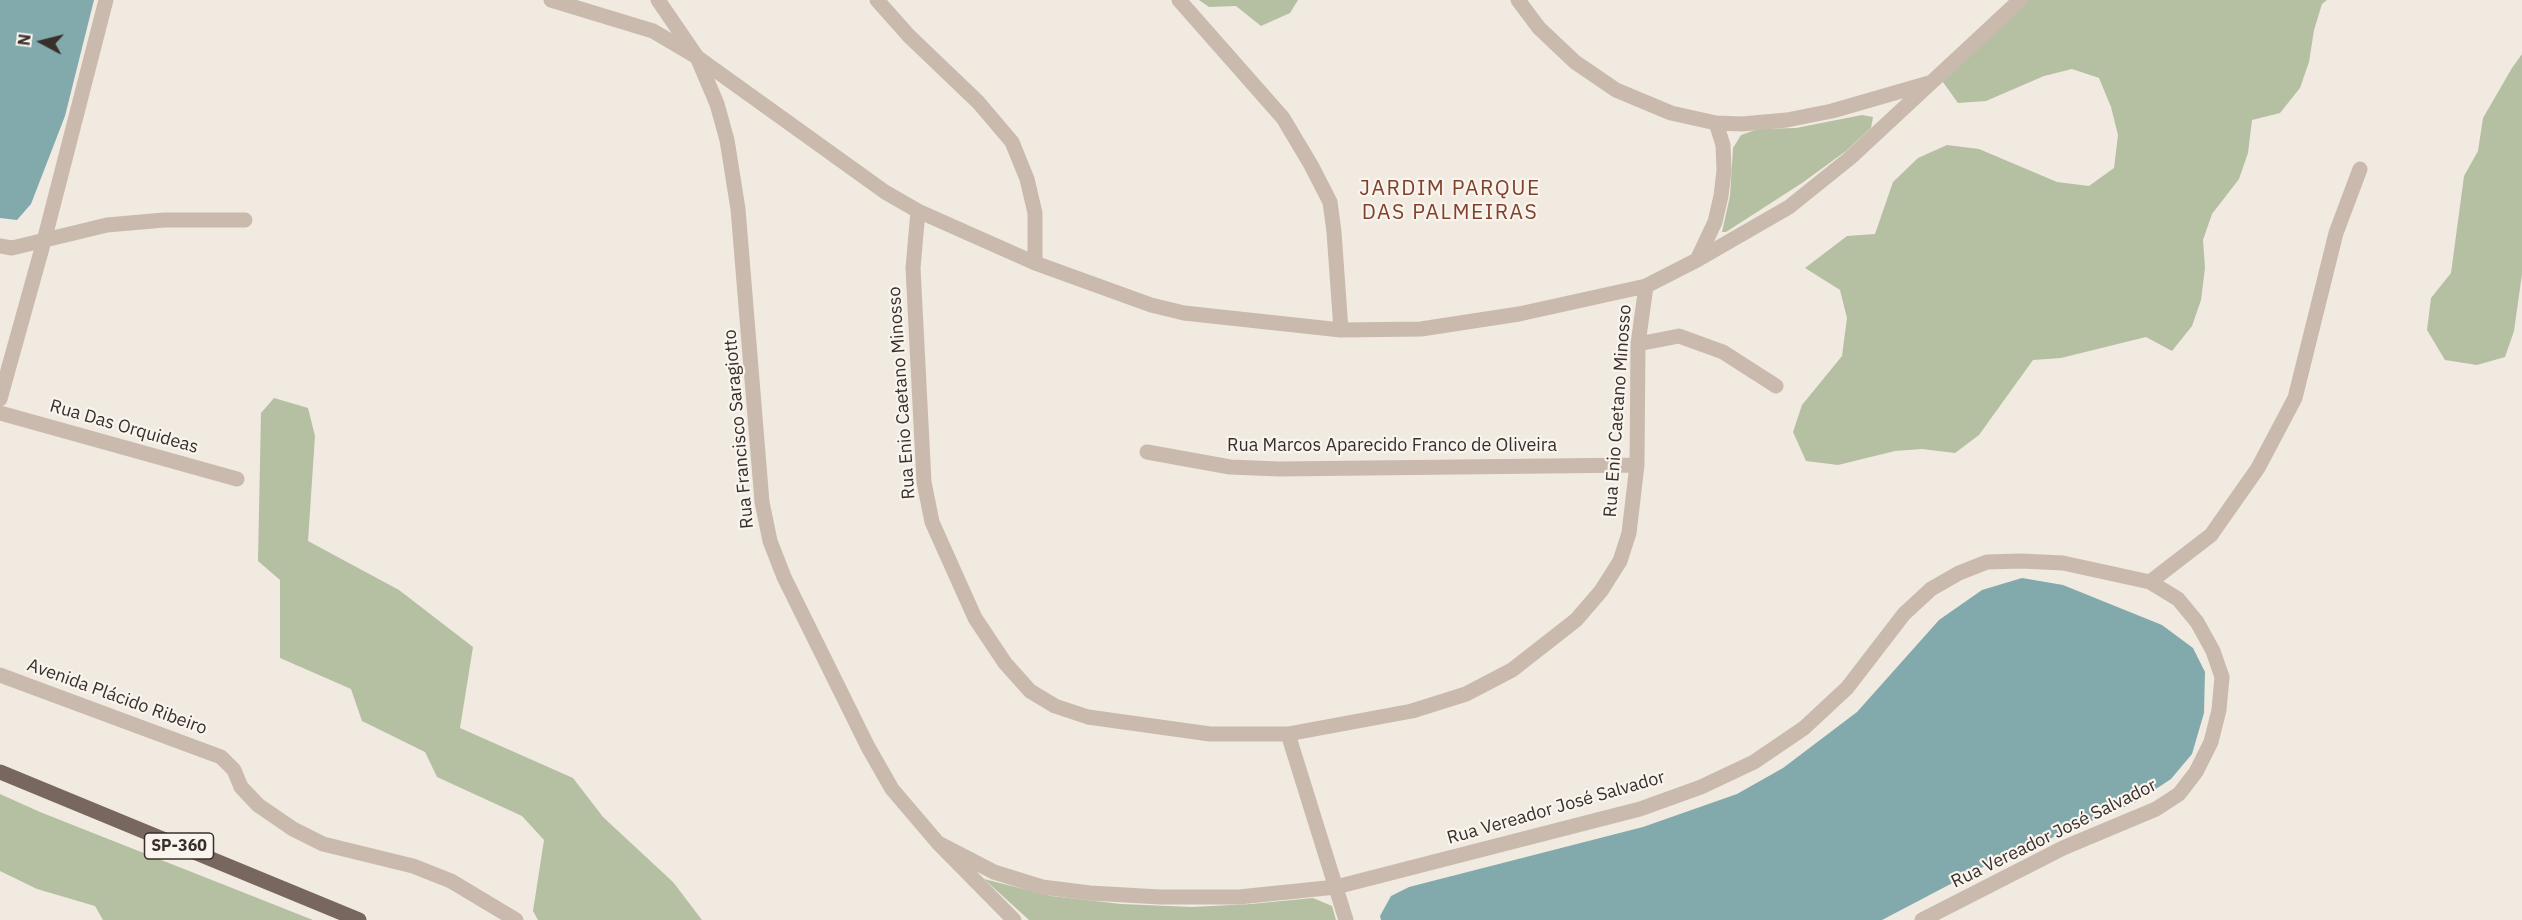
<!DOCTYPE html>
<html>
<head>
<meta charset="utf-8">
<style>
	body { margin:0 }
	#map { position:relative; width:2522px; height:920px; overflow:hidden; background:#f1eae1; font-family:"IBM Plex Sans",sans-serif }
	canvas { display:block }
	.north { position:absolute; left:12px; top:12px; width:60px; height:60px; -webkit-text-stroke:4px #f9f4ed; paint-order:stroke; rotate:277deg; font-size:16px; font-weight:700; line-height:24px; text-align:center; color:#382f2b }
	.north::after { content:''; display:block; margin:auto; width:21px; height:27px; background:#382f2b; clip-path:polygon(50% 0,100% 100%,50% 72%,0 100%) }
</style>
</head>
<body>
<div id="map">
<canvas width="2522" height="920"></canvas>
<div class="north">N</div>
</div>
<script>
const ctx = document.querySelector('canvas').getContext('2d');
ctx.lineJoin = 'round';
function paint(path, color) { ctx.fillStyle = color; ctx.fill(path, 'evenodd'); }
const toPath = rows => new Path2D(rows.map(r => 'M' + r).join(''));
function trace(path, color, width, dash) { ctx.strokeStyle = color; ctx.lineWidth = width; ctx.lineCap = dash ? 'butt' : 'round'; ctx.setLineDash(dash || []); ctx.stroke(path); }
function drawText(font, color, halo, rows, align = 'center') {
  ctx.font = font + ' "IBM Plex Sans",sans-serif'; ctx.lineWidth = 4.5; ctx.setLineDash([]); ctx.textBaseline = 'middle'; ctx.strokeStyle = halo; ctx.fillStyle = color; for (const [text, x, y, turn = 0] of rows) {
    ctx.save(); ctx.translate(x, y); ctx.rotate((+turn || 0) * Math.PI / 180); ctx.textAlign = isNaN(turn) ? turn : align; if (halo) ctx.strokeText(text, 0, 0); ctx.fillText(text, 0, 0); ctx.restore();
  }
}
paint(toPath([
	[1199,0,1298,0,1290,13,1261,26,1236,6,1209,7],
	[2025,0,2327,0,2322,4,2314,30,2309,62,2300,88,2280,113,2252,120,2248,153,2239,179,2212,214,2203,240,2205,268,2201,300,2192,326,2172,351,2146,337,2061,358,2033,360,1979,435,1955,453,1922,449,1895,451,1838,465,1806,461,1793,432,1802,405,1842,356,1847,318,1840,290,1805,268,1847,236,1875,234,1893,182,1918,158,1947,145,1979,149,2057,182,2089,186,2114,168,2118,135,2111,107,2099,78,2072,69,2044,76,1986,101,1958,103,1940,78],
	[2522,54,2522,274,2514,331,2505,357,2477,365,2445,360,2427,330,2431,298,2451,273,2464,176,2478,151,2483,118,2512,68],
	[1862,115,1873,117,1871,128,1846,151,1802,183,1726,232,1722,232,1730,196,1733,148,1741,135,1758,129,1796,128],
	[274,398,308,408,315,436,308,541,399,590,473,647,460,728,573,778,603,817,673,882,702,920,538,920,533,911,544,840,522,816,437,777,425,752,362,721,351,689,280,658,280,580,258,561,261,413],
	[0,794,40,812,313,920,103,920,95,906,37,889,0,871],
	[984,879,1051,896,1121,904,1192,907,1251,904,1313,898,1332,906,1336,920,1029,920]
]), '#b5c0a2');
paint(toPath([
	[0,0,94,0,65,116,31,204,17,220,0,218],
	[2022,578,2063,585,2162,625,2193,648,2205,672,2204,713,2192,754,2171,779,2136,802,1983,867,1882,920,1381,920,1380,916,1391,896,1409,887,1643,827,1737,794,1783,768,1857,712,1939,620,1982,590]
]), '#82aaac');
trace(toPath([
	[551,0,653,31,697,57,885,192,918,211,1035,263,1151,305,1184,313,1341,330,1421,329,1519,314,1646,286,1697,260,1789,207,1850,158,2020,0],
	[658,0,697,57,717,104,727,140,738,209,762,502,770,541,784,577,868,747,892,789,938,843,1014,920],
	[877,0,909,36,978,102,1012,142,1027,179,1035,213,1035,263],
	[1179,0,1283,118,1311,165,1330,202,1334,232,1341,330],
	[1518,0,1539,28,1575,62,1616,90,1671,113,1716,123,1742,124,1787,120,1832,111,1929,83],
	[918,211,913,268,924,482,932,522,975,618,1005,663,1030,691,1055,706,1088,717,1210,734,1288,734,1412,711,1466,694,1512,670,1576,620,1601,591,1620,561,1629,533,1637,465,1638,344,1646,286],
	[0,246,12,248,107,225,164,220,245,220],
	[1697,260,1715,222,1721,196,1724,171,1723,145,1716,123],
	[1638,344,1679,336,1723,352,1776,386],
	[0,399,44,241,106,0],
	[0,413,237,479],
	[1147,452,1230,467,1279,469,1637,465],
	[2150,582,2211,535,2258,468,2295,398,2336,233,2360,169],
	[0,675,221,757,234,770,241,787,258,805,293,829,323,844,413,866,451,881,516,920],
	[1288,734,1346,920],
	[938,843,994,872,1042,887,1090,893,1160,897,1239,897,1336,887,1640,809,1701,787,1754,762,1804,728,1847,688,1904,614,1931,589,1959,573,1987,562,2021,561,2063,563,2150,582,2178,599,2197,622,2213,651,2222,677,2219,710,2211,742,2196,772,2179,794,2156,809,2063,848,1922,920]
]), '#c9baad', 15);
trace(toPath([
	[0,772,359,920]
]), '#78675e', 15);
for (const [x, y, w] of [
	[179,846,69]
]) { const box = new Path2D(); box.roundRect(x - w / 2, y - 13, w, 26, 4.5); ctx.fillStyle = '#f9f4ed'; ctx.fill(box); trace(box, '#382f2b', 1.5); }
drawText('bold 16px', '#382f2b', null, [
	["SP-360",179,846]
]);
drawText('18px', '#382f2b', '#f9f4ed', [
	["Rua Enio Caetano Minosso",902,393,-94],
	["Rua Enio Caetano Minosso",1618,411,-86],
	["Rua Das Orquideas",124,427,16],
	["Rua Francisco Saragiotto",739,429,-95],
	["Rua Marcos Aparecido Franco de Oliveira",1392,446],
	["Avenida Plácido Ribeiro",117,697,20],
	["Rua Vereador José Salvador",1556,808,-16],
	["Rua Vereador José Salvador",2054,834,-26]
]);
ctx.letterSpacing = '1.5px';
drawText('21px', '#80412b', '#f9f4ed', [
	["JARDIM PARQUE",1450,189],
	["DAS PALMEIRAS",1450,213]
]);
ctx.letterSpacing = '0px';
</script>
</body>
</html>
